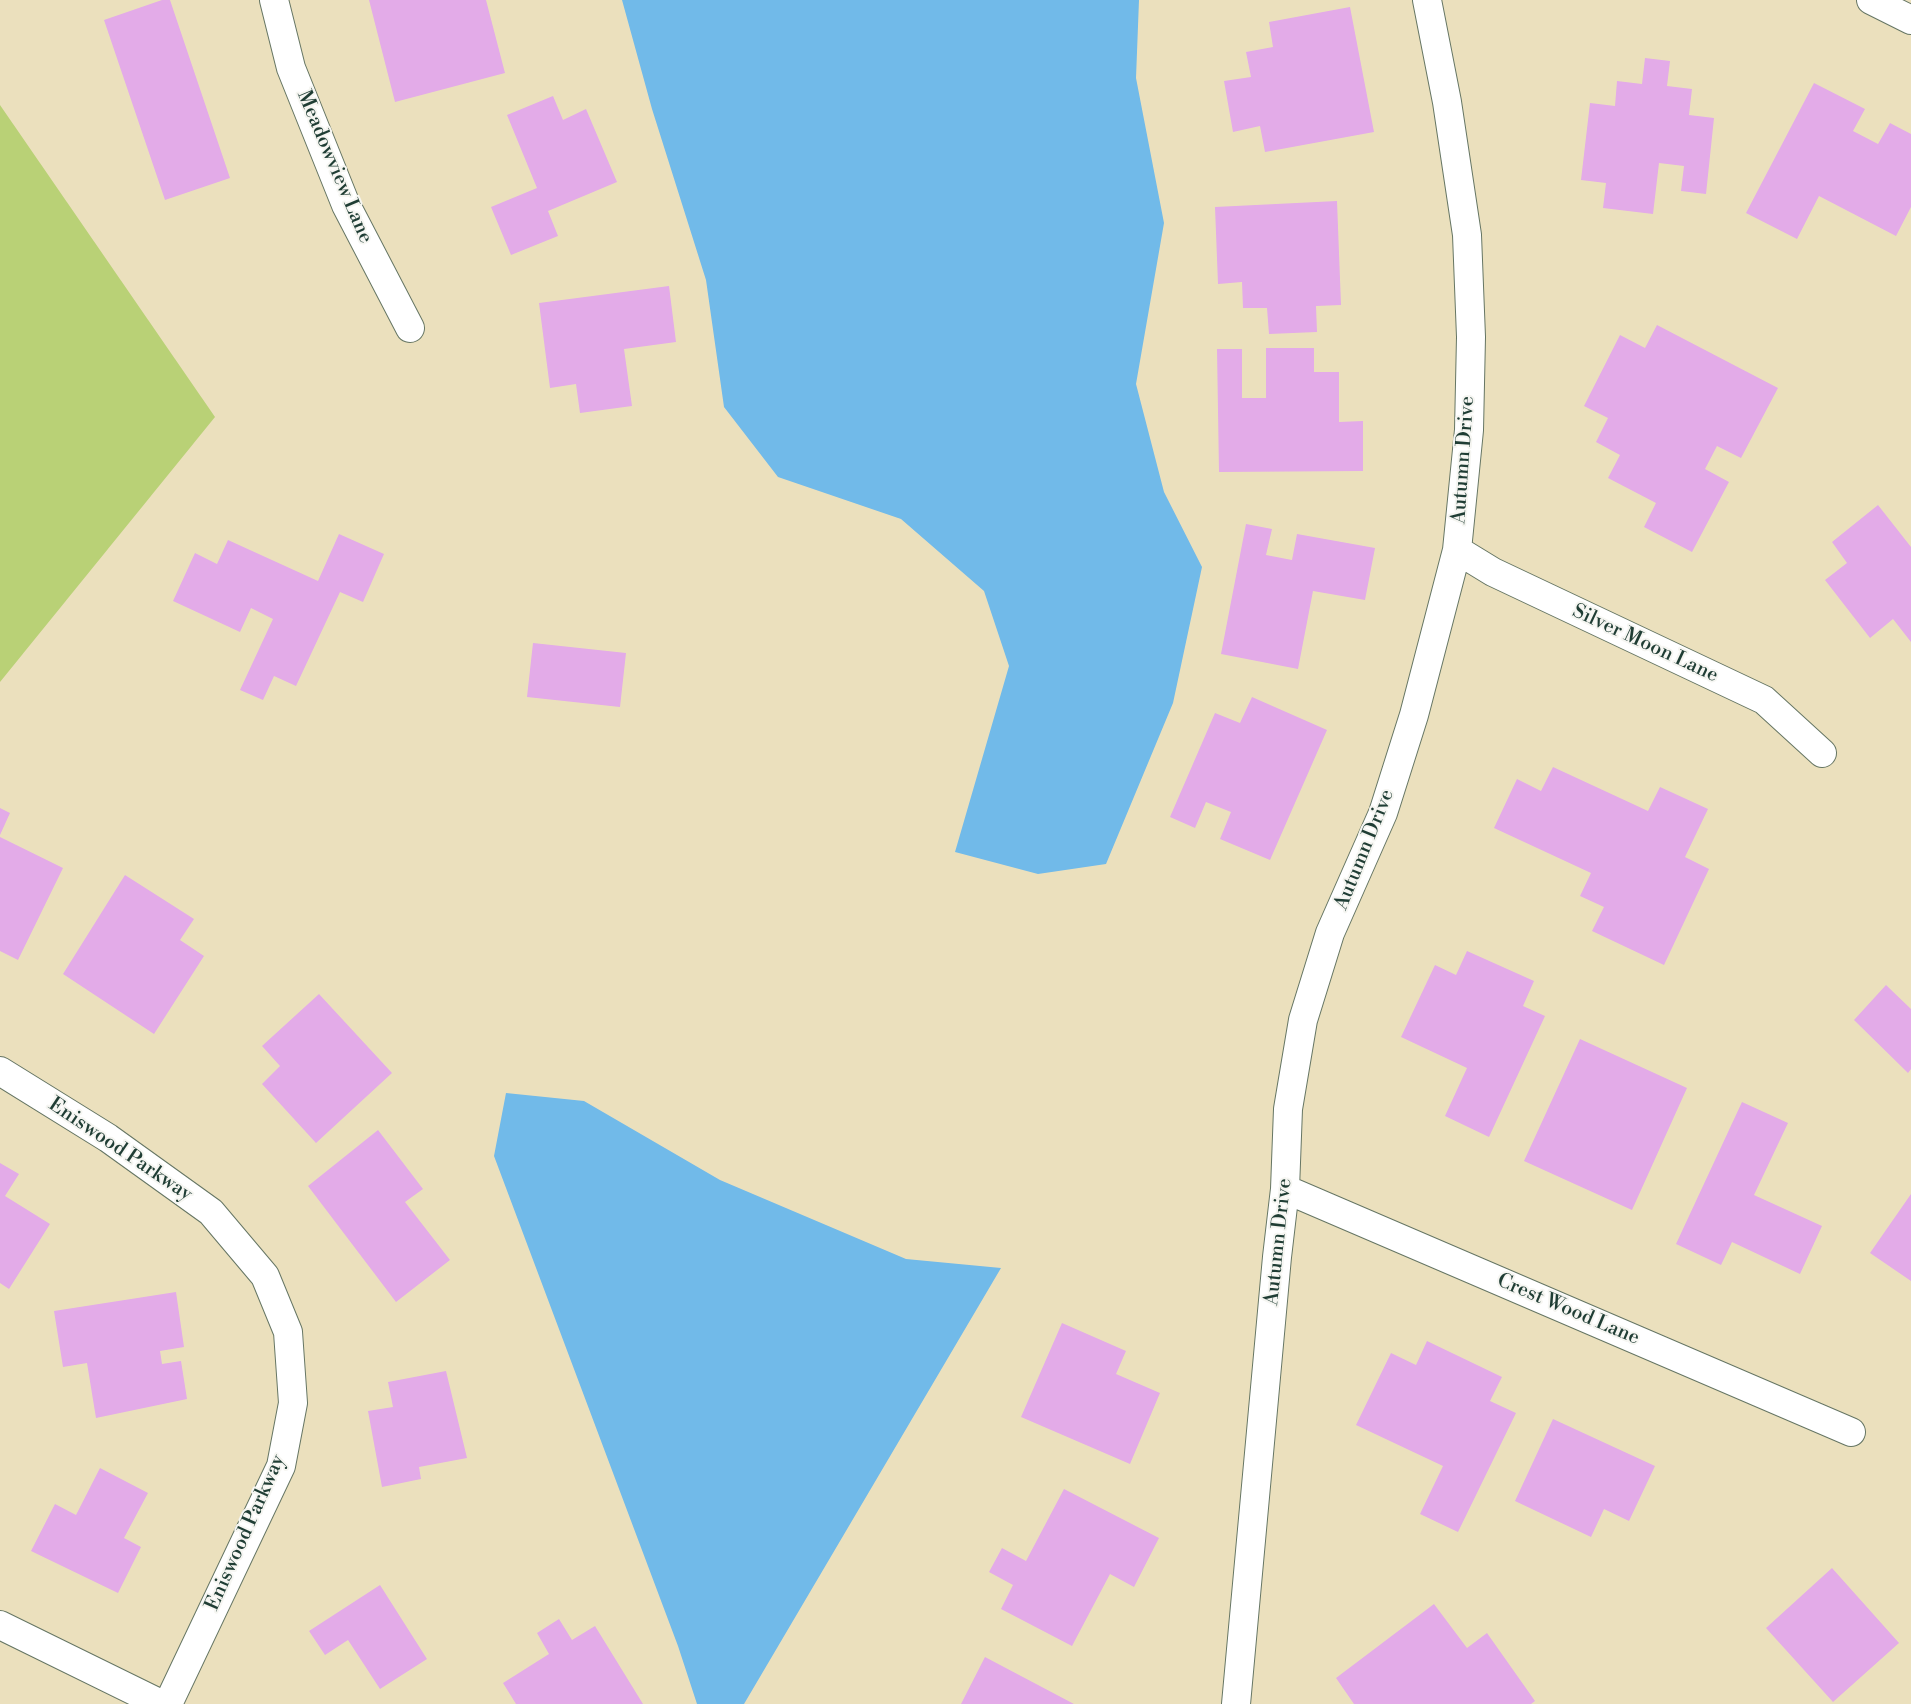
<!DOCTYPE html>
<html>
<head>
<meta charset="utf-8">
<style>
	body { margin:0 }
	canvas { display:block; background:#ebe0bd }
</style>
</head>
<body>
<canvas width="1911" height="1704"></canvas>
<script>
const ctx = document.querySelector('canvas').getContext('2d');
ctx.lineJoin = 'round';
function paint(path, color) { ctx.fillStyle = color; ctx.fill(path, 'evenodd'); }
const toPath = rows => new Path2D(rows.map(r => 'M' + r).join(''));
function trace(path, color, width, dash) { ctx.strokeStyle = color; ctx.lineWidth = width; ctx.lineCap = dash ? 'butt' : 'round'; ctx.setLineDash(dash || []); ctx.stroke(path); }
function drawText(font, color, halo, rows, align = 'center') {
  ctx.font = font + ' "Libre Bodoni",serif'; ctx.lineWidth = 4; ctx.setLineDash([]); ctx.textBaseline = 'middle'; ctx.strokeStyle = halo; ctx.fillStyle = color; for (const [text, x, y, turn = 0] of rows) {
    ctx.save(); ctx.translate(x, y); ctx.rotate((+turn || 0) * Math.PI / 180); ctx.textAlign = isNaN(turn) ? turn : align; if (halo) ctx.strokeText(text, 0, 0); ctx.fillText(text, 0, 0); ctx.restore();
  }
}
paint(toPath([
	[0,105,215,417,0,682]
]), '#b9d176');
paint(toPath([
	[622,0,1139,0,1136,78,1164,223,1136,384,1164,492,1202,567,1173,703,1106,864,1038,874,955,852,1009,666,984,591,901,519,778,477,724,407,706,280,652,109],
	[506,1093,584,1101,720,1180,906,1259,1001,1268,744,1704,697,1704,678,1646,494,1156]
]), '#71bae9');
paint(toPath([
	[162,0,170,0,230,178,165,200,104,20],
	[369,0,486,0,505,73,395,102],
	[1350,7,1374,132,1265,152,1260,126,1233,132,1224,81,1251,77,1246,52,1273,47,1269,22],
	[1645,58,1670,61,1667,86,1692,89,1689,115,1714,118,1706,194,1681,191,1684,166,1659,163,1653,214,1603,208,1606,183,1581,180,1590,103,1615,106,1617,81,1642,84],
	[1814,83,1865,109,1853,131,1878,144,1890,123,1911,134,1911,207,1896,236,1819,196,1797,239,1746,213],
	[553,96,563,120,586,109,617,182,548,211,558,236,511,255,491,207,537,188,507,115],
	[1337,201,1341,305,1316,306,1317,332,1269,334,1267,308,1243,308,1242,282,1218,284,1215,207],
	[669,286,676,342,624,349,632,406,580,413,576,384,550,388,539,303],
	[1657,325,1778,388,1741,458,1717,446,1705,469,1729,482,1692,552,1644,527,1656,503,1608,478,1620,455,1596,442,1608,418,1584,406,1620,335,1645,348],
	[1266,348,1314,348,1314,372,1339,372,1339,422,1363,421,1363,471,1219,472,1217,349,1242,349,1242,398,1266,398],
	[1878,505,1911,547,1911,642,1893,619,1870,638,1825,580,1847,563,1832,542],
	[1246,524,1272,529,1266,555,1292,560,1297,534,1375,548,1365,600,1313,591,1298,669,1221,654],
	[339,534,384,554,363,602,340,592,296,686,274,676,263,700,240,690,273,619,251,608,240,632,173,601,195,553,217,564,228,540,318,581],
	[533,643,626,653,620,707,527,697],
	[1252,697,1327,730,1270,860,1220,839,1231,812,1206,802,1195,828,1170,817,1215,713,1240,723],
	[1553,767,1648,811,1660,787,1708,809,1685,857,1709,869,1664,965,1592,931,1604,907,1580,896,1591,873,1494,828,1517,779,1541,791],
	[0,808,10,813,0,835],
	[0,837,63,868,18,960,0,951],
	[125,875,194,919,180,940,204,956,154,1034,63,974],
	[1467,951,1534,981,1523,1006,1545,1016,1489,1137,1445,1116,1467,1068,1401,1037,1435,965,1456,975],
	[1886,985,1911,1009,1911,1069,1908,1073,1854,1020],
	[319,994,392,1073,316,1143,262,1084,280,1066,262,1046],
	[1580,1039,1687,1088,1632,1210,1524,1161],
	[1742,1102,1788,1123,1754,1195,1822,1226,1800,1274,1732,1242,1721,1265,1676,1244],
	[378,1130,423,1189,405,1202,450,1260,396,1302,308,1186],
	[0,1163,19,1174,5,1196,50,1224,9,1289,0,1283],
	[1911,1194,1911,1281,1870,1253],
	[176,1292,184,1347,160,1351,162,1364,181,1361,187,1399,96,1418,87,1363,63,1367,54,1311],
	[1062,1323,1126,1351,1116,1374,1160,1393,1130,1464,1021,1417],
	[1427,1341,1502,1377,1490,1401,1516,1413,1458,1532,1420,1514,1443,1466,1356,1425,1391,1353,1416,1365],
	[446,1371,467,1458,419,1467,421,1479,382,1487,368,1411,393,1407,388,1382],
	[1553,1419,1655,1466,1629,1521,1604,1509,1591,1537,1515,1501],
	[100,1468,148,1493,124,1538,141,1547,118,1593,31,1551,55,1504,76,1515],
	[1064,1489,1159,1538,1134,1587,1110,1574,1072,1646,1001,1609,1013,1585,989,1572,1002,1548,1026,1561],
	[1832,1568,1899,1643,1833,1702,1766,1628],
	[380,1585,427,1659,380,1689,348,1640,325,1655,309,1631],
	[1434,1604,1467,1648,1487,1633,1535,1701,1531,1704,1354,1704,1336,1678],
	[559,1619,572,1640,595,1626,643,1704,516,1704,503,1683,549,1654,537,1633],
	[985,1657,1074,1704,961,1704]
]), '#e3abe8');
const street = toPath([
	[274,0,291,68,346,205,410,328],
	[1871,0,1911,20],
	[1457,550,1493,572,1764,700,1822,753],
	[0,1071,108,1138,211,1212,265,1276,288,1332,293,1403,281,1466,168,1704],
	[1285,1189,1851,1432],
	[0,1625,161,1704],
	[1236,1704,1277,1257,1285,1189,1288,1109,1303,1020,1330,933,1383,813,1414,715,1457,550,1469,430,1471,337,1467,235,1447,102,1427,0]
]);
trace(street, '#667664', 30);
trace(street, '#fff', 28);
drawText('20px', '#1f3d34', '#f6f6f2', [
	["Meadowview Lane",334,167,67],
	["Autumn Drive",1464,460,-86],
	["Silver Moon Lane",1645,644,25],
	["Autumn Drive",1365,850,-68],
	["Eniswood Parkway",120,1150,34],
	["Autumn Drive",1279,1242,-84],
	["Crest Wood Lane",1568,1310,23],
	["Eniswood Parkway",246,1533,-66]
]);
</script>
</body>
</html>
